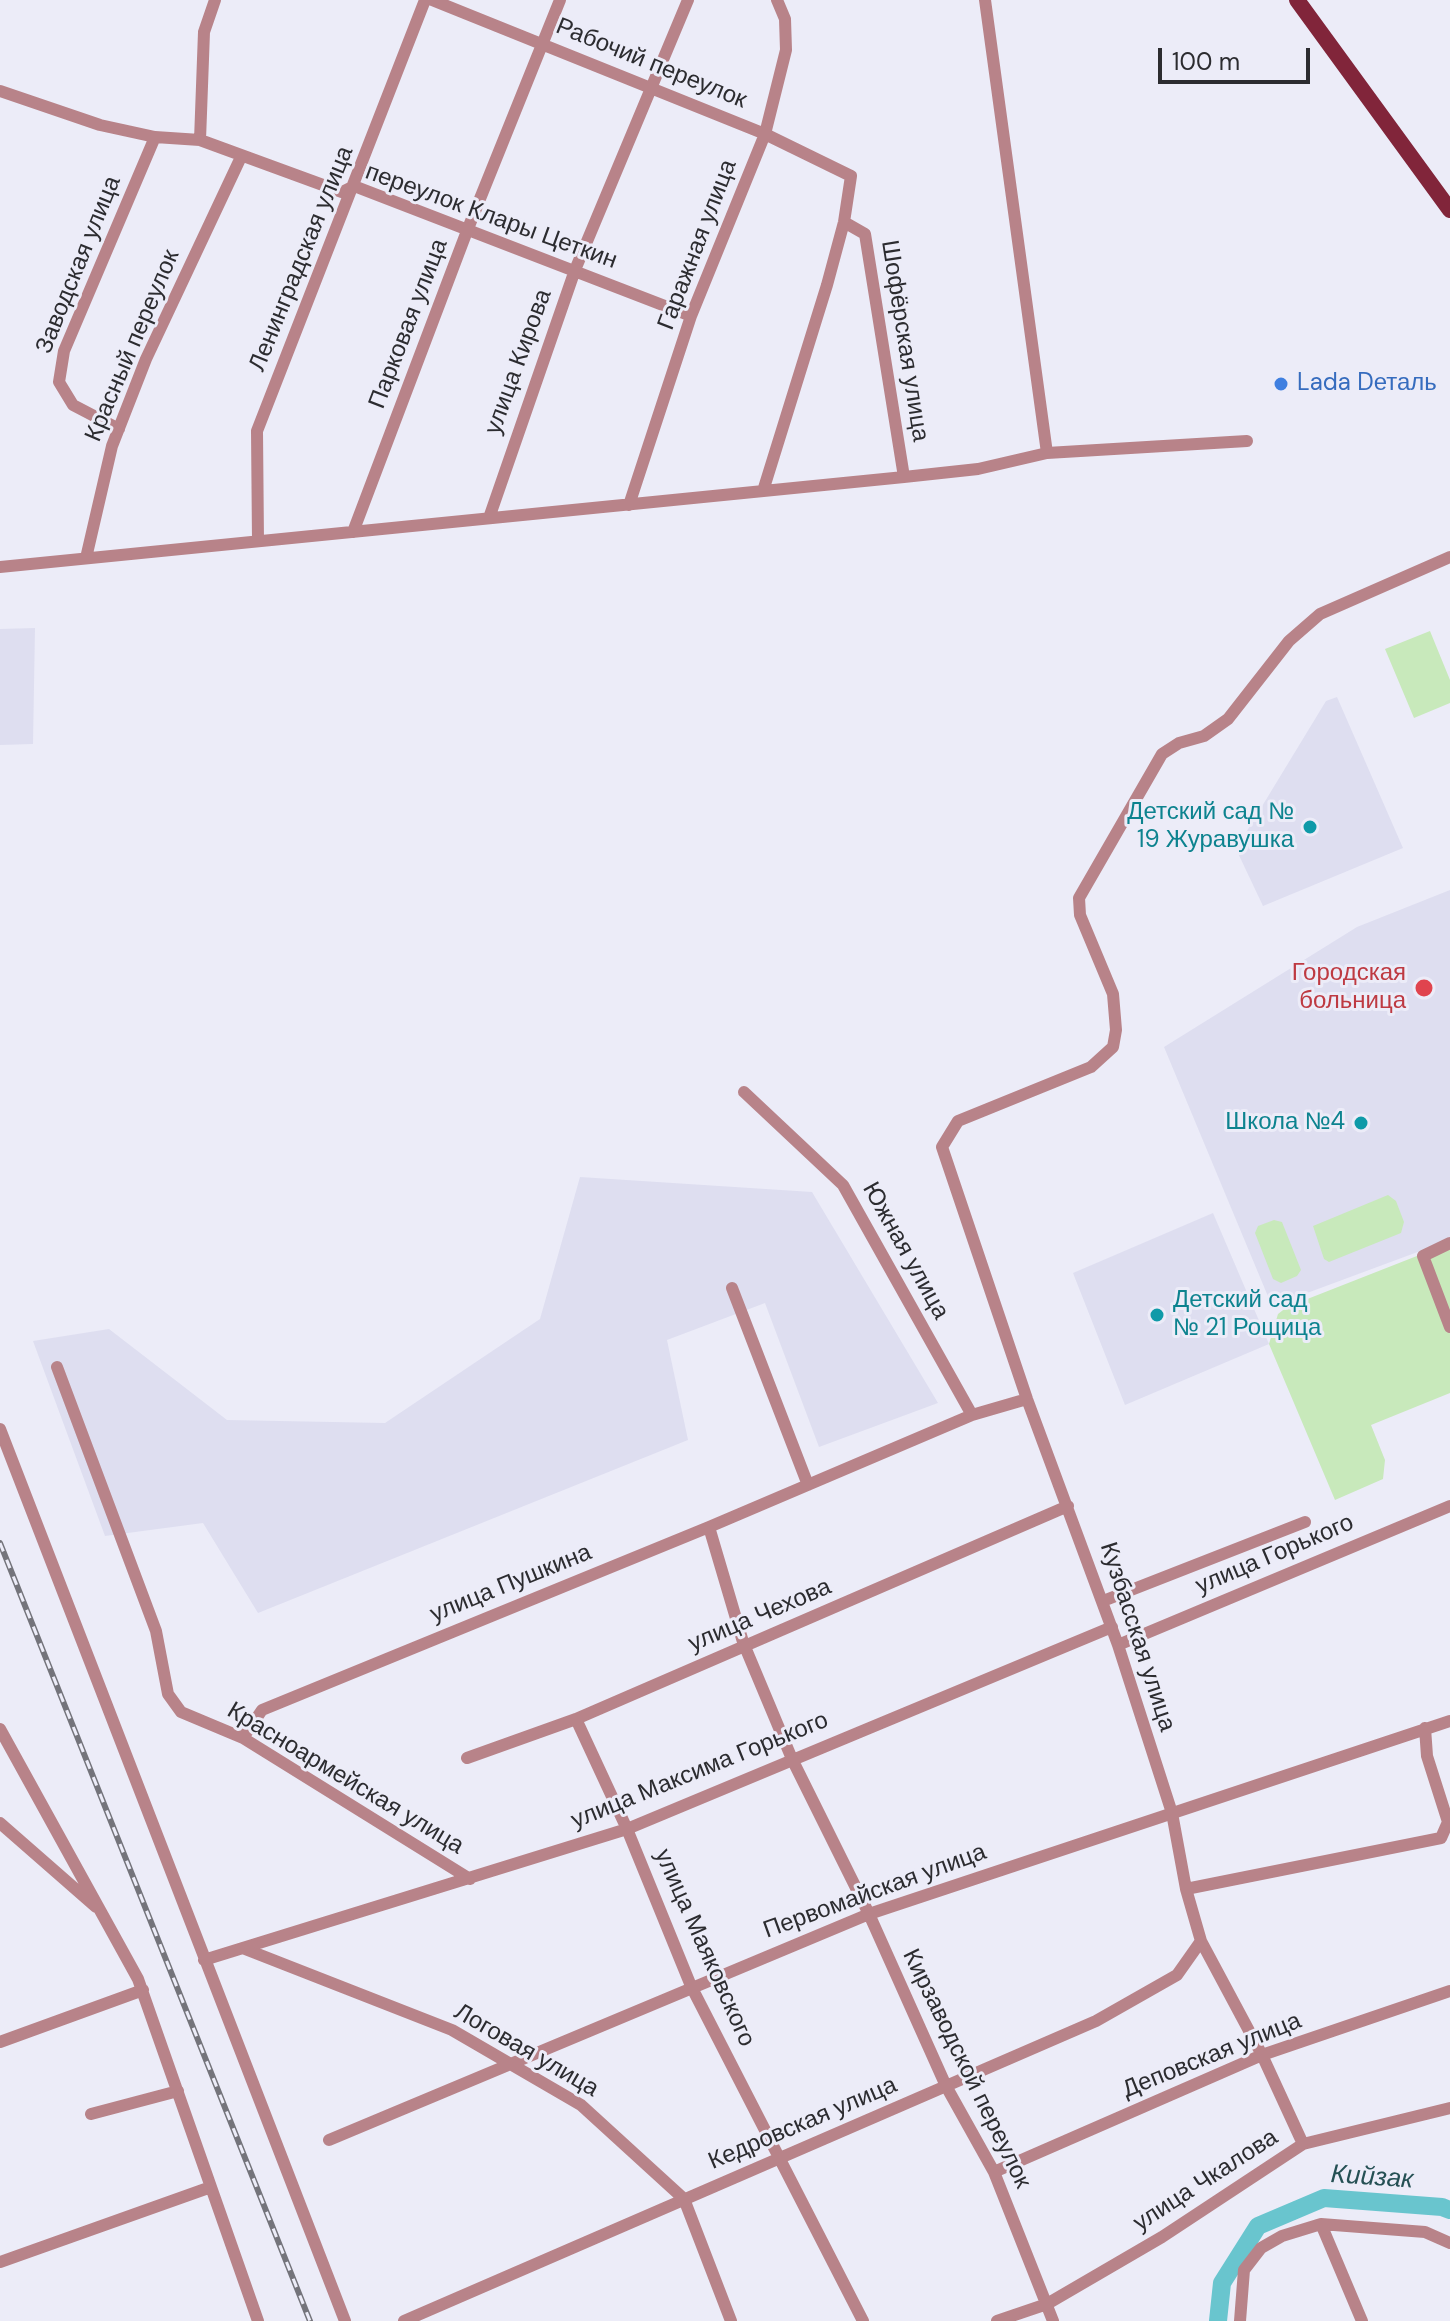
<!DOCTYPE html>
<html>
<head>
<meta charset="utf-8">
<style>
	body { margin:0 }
	#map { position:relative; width:1450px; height:2321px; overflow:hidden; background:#ececf8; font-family:"DM Sans",sans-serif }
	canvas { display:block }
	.scale { position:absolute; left:1158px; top:48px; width:152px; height:36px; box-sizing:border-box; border:4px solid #2c2c30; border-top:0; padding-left:10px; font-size:24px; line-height:28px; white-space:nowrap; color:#2c2c30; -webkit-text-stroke:6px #ececf8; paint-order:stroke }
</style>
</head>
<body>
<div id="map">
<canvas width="1450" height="2321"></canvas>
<div class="scale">100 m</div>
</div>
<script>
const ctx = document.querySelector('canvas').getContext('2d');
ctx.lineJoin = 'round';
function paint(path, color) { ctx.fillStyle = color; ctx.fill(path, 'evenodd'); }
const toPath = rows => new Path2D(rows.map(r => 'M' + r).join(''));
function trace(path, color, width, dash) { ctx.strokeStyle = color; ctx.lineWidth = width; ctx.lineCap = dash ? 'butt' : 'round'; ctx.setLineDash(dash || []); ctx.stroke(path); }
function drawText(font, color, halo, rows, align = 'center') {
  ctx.font = font + ' "DM Sans",sans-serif'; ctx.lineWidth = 6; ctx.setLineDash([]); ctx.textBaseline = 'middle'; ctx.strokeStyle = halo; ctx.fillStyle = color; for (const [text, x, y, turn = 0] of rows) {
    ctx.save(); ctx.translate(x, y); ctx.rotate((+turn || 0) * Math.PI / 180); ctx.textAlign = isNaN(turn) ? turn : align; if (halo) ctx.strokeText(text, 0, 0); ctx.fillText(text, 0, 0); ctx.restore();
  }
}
paint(toPath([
	[35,628,33,744,0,745,0,629],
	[1337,697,1403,848,1263,906,1236,849,1326,701],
	[1450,890,1450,1240,1272,1306,1164,1047,1357,927],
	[580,1177,812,1192,938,1403,819,1447,765,1303,667,1340,688,1440,258,1613,203,1523,105,1536,33,1341,109,1329,227,1420,385,1423,540,1319],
	[1213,1213,1269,1344,1125,1405,1073,1273]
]), '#dedef0');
paint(toPath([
	[1430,631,1450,680,1450,703,1414,718,1385,649],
	[1388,1195,1396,1201,1404,1222,1401,1233,1329,1262,1324,1259,1313,1226],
	[1274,1220,1282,1222,1301,1270,1297,1276,1281,1283,1273,1279,1255,1233,1258,1226],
	[1450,1243,1450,1393,1371,1425,1385,1460,1383,1479,1335,1500,1269,1344,1278,1314,1287,1307]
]), '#c8e9bb');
trace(toPath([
	[1218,2321,1222,2283,1258,2226,1324,2198,1442,2207,1450,2210]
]), '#69c5ce', 18);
trace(toPath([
	[432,0,765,134,851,176,844,222,827,285,763,491],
	[0,91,100,125,155,137,200,140,342,192,354,186,691,316],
	[200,140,204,32,215,0],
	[844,222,865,234,904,477],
	[119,429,73,405,59,382,64,351,155,137],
	[1047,453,1247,441],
	[629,505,691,316,765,134,786,50,785,19,777,0],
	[489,518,575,270,688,0],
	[353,532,467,231,560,0],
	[258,541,257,431,425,0],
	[86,558,112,446,146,359,241,157],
	[0,567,904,477,978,469,1047,453,985,0],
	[744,1092,843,1185,972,1415],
	[1450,1243,1423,1256,1450,1327],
	[732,1288,808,1485],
	[57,1367,156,1631,168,1694,181,1712,243,1738,470,1879],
	[0,1429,345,2321],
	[709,1527,743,1642,792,1759,869,1914,946,2086,994,2172,1053,2321],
	[1103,1601,1305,1522],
	[1118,1645,1450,1506],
	[576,1719,627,1829,691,1986,863,2321],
	[0,1729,138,1979,258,2321],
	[243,1738,262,1710,709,1527,972,1415,1027,1399],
	[467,1758,576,1719,1068,1506],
	[0,1823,96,1907],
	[1186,1889,1441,1838,1448,1822,1427,1756,1425,1728],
	[245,1949,452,2030,581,2105,684,2199,731,2321],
	[204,1960,627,1829,1112,1627],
	[0,2042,143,1990],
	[91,2114,178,2091],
	[329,2140,869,1914,1450,1721],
	[1303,2144,1262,2055,1201,1941,1186,1889,1172,1813,1118,1645,1027,1399,942,1147,958,1121,1091,1067,1113,1047,1116,1030,1113,994,1080,915,1079,898,1162,754,1179,743,1204,736,1228,719,1289,641,1320,614,1450,557],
	[994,2172,1262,2055,1450,1991],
	[1321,2224,1362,2321],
	[0,2262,211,2187],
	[404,2321,1096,2021,1177,1975,1201,1941],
	[997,2321,1047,2304,1162,2237,1303,2144,1450,2108],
	[1240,2321,1244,2270,1261,2248,1282,2236,1321,2224,1425,2232,1450,2243]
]), '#b88389', 12);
trace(toPath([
	[1297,0,1450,210]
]), '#81253a', 16);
const rail = toPath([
	[0,1543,310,2321]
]);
trace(rail, '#74747b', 6);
trace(rail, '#ececf8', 3, [9]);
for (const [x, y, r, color] of [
	[1281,384,8,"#3f7fe0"],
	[1310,827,8,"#0f9aa8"],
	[1424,988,10,"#e0444e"],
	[1361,1123,8,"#0f9aa8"],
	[1157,1315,8,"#0f9aa8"]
]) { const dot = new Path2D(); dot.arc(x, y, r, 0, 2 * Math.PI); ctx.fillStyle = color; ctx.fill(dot); trace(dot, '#ececf8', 3); }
drawText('24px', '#2c2c30', '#ececf8', [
	["Рабочий переулок",651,64,22],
	["переулок Клары Цеткин",491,217,20],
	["Гаражная улица",698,245,-69],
	["Ленинградская улица",302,259,-68],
	["Заводская улица",79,265,-68],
	["Парковая улица",409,324,-69],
	["Шофёрская улица",904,341,81],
	["Красный переулок",133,346,-67],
	["улица Кирова",519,362,-70],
	["Южная улица",905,1251,61],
	["улица Горького",1275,1555,-23],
	["улица Пушкина",511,1584,-22],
	["улица Чехова",760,1616,-23],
	["Кузбасская улица",1137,1637,72],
	["улица Максима Горького",700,1771,-22],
	["Красноармейская улица",345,1779,31],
	["Первомайская улица",875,1892,-20],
	["улица Маяковского",704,1948,66],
	["Логовая улица",526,2051,30],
	["Деповская улица",1212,2056,-22],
	["Кирзаводской переулок",966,2069,64],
	["Кедровская улица",803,2124,-23],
	["улица Чкалова",1206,2181,-33]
]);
drawText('24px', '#366cbe', '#ececf8', [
	["Lada Dеталь",1297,384]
], 'left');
drawText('24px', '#0d838f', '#ececf8', [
	["Детский сад №",1294,813],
	["19 Журавушка",1294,841],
	["Школа №4",1345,1123],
	["Детский сад",1173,1301,"left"],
	["№ 21 Рощица",1173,1329,"left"]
], 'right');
drawText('24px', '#be3a42', '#ececf8', [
	["Городская",1406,974],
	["больница",1406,1002]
], 'right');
drawText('italic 26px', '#255054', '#ececf8', [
	["Кийзак",1372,2178,4]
]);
</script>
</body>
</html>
